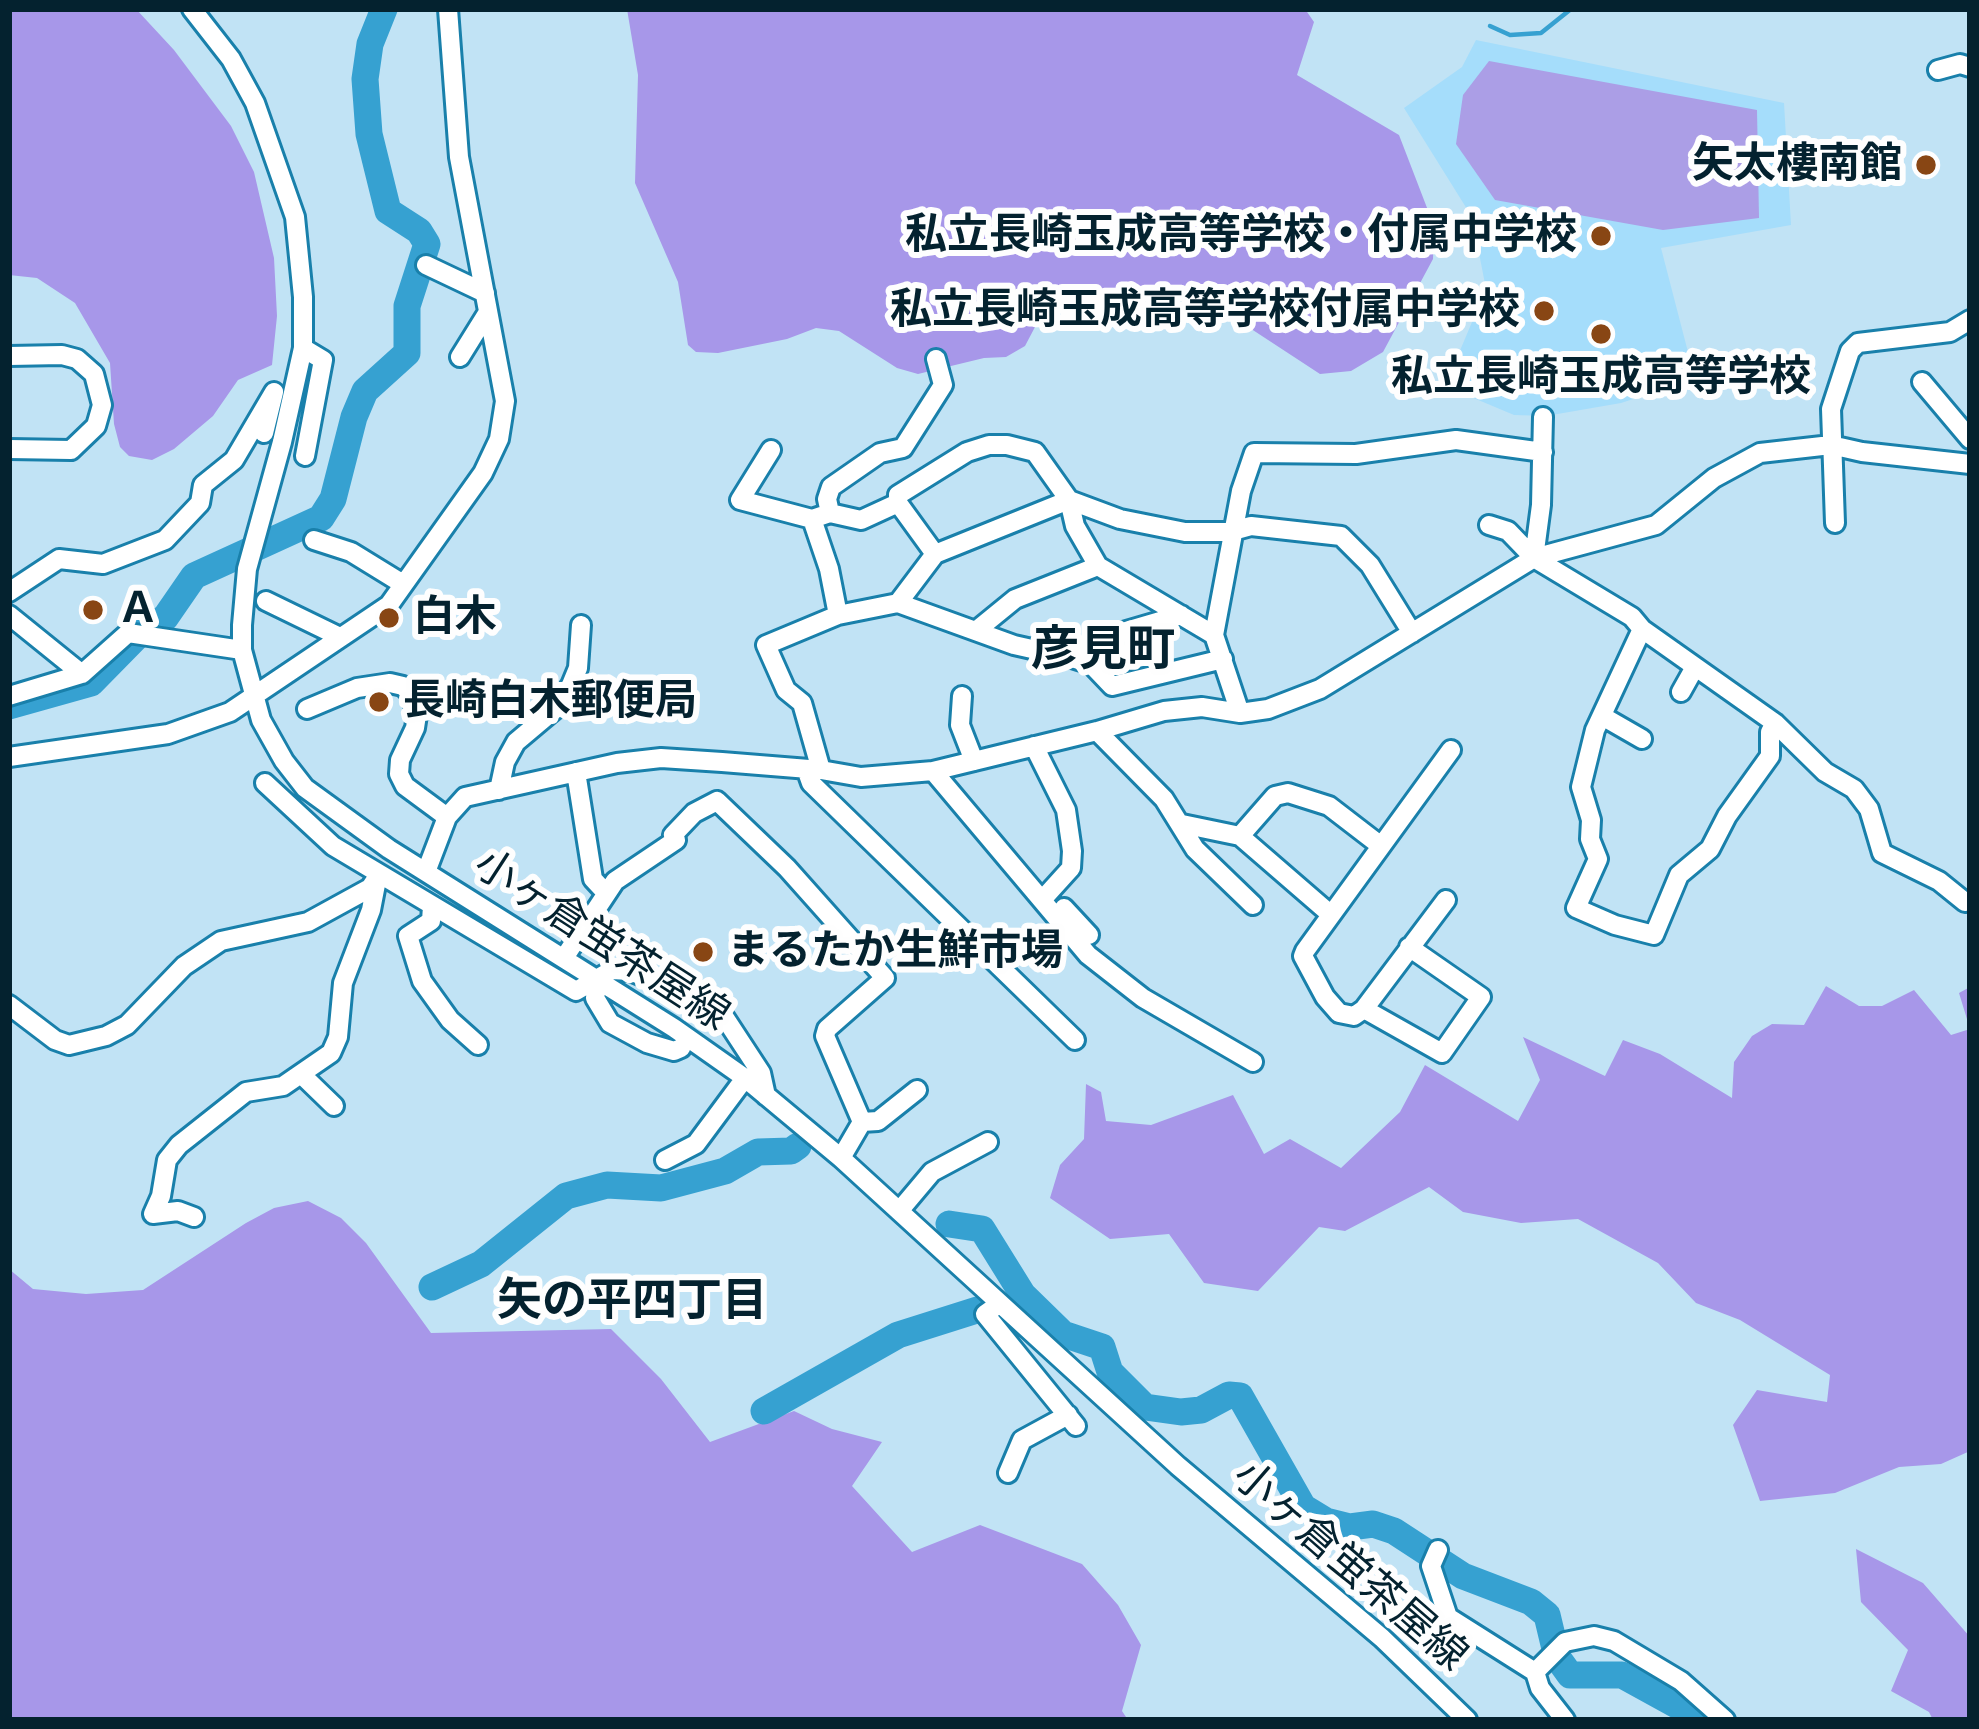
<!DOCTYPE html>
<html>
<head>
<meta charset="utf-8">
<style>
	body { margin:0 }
	#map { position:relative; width:1979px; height:1729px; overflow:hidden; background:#c1e3f5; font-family:Arial,sans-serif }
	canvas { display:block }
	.frame { position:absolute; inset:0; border:12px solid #04222f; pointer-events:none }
</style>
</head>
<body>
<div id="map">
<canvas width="1979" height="1729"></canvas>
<div class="frame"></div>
</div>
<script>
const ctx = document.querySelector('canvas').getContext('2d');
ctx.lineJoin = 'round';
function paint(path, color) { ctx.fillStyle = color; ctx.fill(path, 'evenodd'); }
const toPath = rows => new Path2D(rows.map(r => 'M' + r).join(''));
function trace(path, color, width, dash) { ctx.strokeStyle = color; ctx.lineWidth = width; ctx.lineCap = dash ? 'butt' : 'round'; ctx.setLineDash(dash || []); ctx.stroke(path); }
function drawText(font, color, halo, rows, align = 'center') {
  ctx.font = font + ' Arial,"Noto Sans JP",sans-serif'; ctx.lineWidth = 12; ctx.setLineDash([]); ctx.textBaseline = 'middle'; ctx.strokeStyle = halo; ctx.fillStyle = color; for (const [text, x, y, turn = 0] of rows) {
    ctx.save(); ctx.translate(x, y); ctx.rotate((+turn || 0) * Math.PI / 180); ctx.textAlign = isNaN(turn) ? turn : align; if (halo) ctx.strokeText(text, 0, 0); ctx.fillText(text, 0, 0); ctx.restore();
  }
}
paint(toPath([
	[1476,40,1784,103,1791,225,1661,248,1695,379,1621,403,1546,416,1514,415,1445,386,1486,289,1472,217,1404,108,1462,67]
]), '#a5ddfb');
paint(toPath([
	[1489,61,1757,110,1759,218,1663,230,1495,200,1456,144,1463,95]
]), '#ab9ee6');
paint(toPath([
	[9,9,136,9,174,50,231,126,254,172,274,258,277,316,272,365,238,380,213,416,174,449,152,460,129,456,120,447,114,424,110,363,75,303,37,278,9,275],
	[627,9,1305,9,1314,22,1297,75,1399,135,1434,226,1433,259,1383,352,1351,371,1320,374,1207,300,1169,300,1143,293,1108,315,1079,307,1055,314,1035,327,1025,346,1006,357,984,358,918,374,897,368,839,331,816,328,787,339,718,353,696,352,688,345,678,282,635,183,638,75],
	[1826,986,1859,1006,1882,1006,1914,990,1951,1035,1970,1029,1959,993,1970,987,1970,1451,1941,1464,1899,1467,1835,1493,1760,1501,1733,1425,1757,1390,1827,1402,1830,1375,1740,1320,1696,1303,1658,1263,1578,1219,1521,1223,1463,1212,1429,1187,1345,1231,1319,1227,1258,1291,1204,1283,1169,1234,1110,1239,1050,1198,1060,1165,1084,1139,1086,1084,1101,1092,1106,1121,1151,1125,1233,1095,1264,1154,1290,1139,1341,1168,1400,1112,1425,1065,1518,1121,1540,1080,1523,1037,1605,1076,1623,1040,1660,1054,1732,1098,1734,1062,1752,1036,1772,1024,1804,1025],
	[308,1201,341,1218,366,1243,431,1333,611,1329,661,1379,710,1442,794,1411,832,1429,882,1442,852,1486,912,1552,980,1525,1082,1564,1118,1605,1141,1645,1122,1711,1128,1720,9,1720,9,1269,33,1289,86,1294,143,1290,246,1223,274,1208],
	[1856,1549,1923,1583,1970,1637,1970,1720,1933,1720,1929,1712,1891,1691,1908,1650,1861,1602]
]), '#a797e9');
trace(toPath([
	[1490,26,1510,35,1541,33,1571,9]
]), '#36a1d1', 4.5);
trace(toPath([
	[9,706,91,683,146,627,165,618,194,576,321,518,333,499,354,417,365,391,407,353,407,306,427,244,419,231,388,211,369,134,365,79,370,44,384,9],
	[949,1224,982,1229,1023,1295,1063,1334,1102,1347,1110,1372,1145,1407,1181,1412,1201,1410,1229,1395,1240,1396,1303,1507,1326,1521,1350,1527,1373,1524,1394,1531,1463,1576,1531,1602,1547,1615,1557,1657,1570,1675,1622,1675,1704,1720],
	[432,1287,481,1264,566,1196,607,1185,661,1188,725,1171,758,1152,791,1151,798,1146],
	[764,1411,898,1335,977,1310]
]), '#36a1d1', 27);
const minor = toPath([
	[192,9,231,59,255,103,295,217,303,297,303,348,282,442,247,569,242,625,242,650,261,720,284,761,305,788,389,849,674,1028,745,1078,841,1158,1178,1466,1382,1638,1467,1720],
	[1938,70,1960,64,1970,67],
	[426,265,485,293],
	[303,348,323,360,305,456],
	[9,356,62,355,77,359,94,374,102,405,96,426,71,450,9,449],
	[460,357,488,312],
	[1922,382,1970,439],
	[771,450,740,500,812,519],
	[830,513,861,520,898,503],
	[1835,523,1831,409,1850,351,1858,343,1950,332,1970,320],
	[1489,525,1508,531,1534,558,1632,617,1642,629,1775,723,1825,772,1854,789,1869,809,1882,853,1939,881,1965,902],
	[314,540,351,552,403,584],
	[935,554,898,503,898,495,967,452,989,445,1007,445,1035,452,1069,500,1120,519,1185,532,1229,532,1251,526,1341,536,1370,565,1412,633],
	[1534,558,1541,505,1543,417],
	[9,592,59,559,103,564,165,540,200,503,203,485,234,460,274,392,264,433],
	[266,601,340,637],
	[898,603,935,554,1069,500,1075,526,1098,566,1214,635,1240,713],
	[9,615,82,674,128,633,242,650],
	[838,615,829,569,812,519,830,513,827,499,831,487,880,453,903,448,943,385,936,359],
	[1642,629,1595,730,1581,787,1591,820,1590,839,1598,859,1576,908,1615,925,1654,935,1679,875,1710,849,1727,816,1770,756,1770,732,1775,723],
	[977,630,1015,599,1098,566],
	[1214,635,1241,491,1254,453,1356,454,1456,440,1543,452],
	[1072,658,1091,664,1112,686,1223,659],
	[1681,692,1695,667],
	[9,696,82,674],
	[962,696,960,725,974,761],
	[307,709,357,688,390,683,403,686,410,693,417,715,415,728,400,760,399,774,405,786,447,817],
	[1602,716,1642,739],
	[1097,731,1164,799,1195,849,1253,905],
	[1034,746,1066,810,1072,851,1071,868,1042,900],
	[9,757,168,734,230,712,389,605,483,473,499,439,505,401,459,157,448,9],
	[806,769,811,783,1075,1040],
	[821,770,802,703,786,690,766,645,838,615,898,603,1014,645,1072,658,1123,632,1181,615],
	[933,771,1088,955,1143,998,1253,1062],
	[576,772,593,879,606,893],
	[265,783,333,846,576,991,612,970,630,971,707,1003,725,1018,761,1073,766,1096],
	[499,790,505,762,516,742,554,710,571,685,578,668,581,625],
	[1182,824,1240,836,1329,913],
	[1240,836,1275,796,1288,793,1329,806,1381,846],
	[426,872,447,817,465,797,617,763,661,758,722,762,821,770,861,777,933,771,1097,731,1164,711,1202,707,1240,713,1268,709,1320,689,1534,558,1656,525,1714,478,1760,453,1831,445,1862,452,1970,464],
	[1446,900,1364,1009,1354,1016,1339,1013,1325,997,1303,956,1305,951,1451,750],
	[432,906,431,921,408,936,422,981,450,1020,478,1045],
	[1064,908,1089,935],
	[564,958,615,881,676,840,673,835,694,813,717,801,787,868,885,978,827,1029,825,1036,862,1122,841,1158],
	[598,980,595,998,610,1023,647,1043,674,1051,681,1048],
	[9,1005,55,1040,69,1045,106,1036,127,1025,184,966,221,941,308,922,370,888,376,879],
	[1364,1009,1442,1053,1481,997,1409,947],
	[302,1075,334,1106],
	[862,1122,878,1121,917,1090],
	[665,1160,696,1144,745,1078],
	[900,1210,932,1172,988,1142],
	[194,1217,178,1211,153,1214,161,1196,167,1160,179,1145,246,1092,283,1086,331,1053,338,1037,343,983,371,910,378,874],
	[999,1304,985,1314,1076,1426],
	[1008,1473,1022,1440,1068,1415],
	[1438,1550,1431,1566,1448,1617,1535,1672],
	[1565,1720,1540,1688,1535,1672,1565,1642,1594,1636,1614,1641,1681,1681,1725,1720]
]);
trace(minor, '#1980ab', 24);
trace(minor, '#fff', 18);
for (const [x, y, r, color] of [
	[1926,165,12,"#884614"],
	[1601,236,12,"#884614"],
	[1544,311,12,"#884614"],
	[1601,334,12,"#884614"],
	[93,610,12,"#884614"],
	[389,618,12,"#884614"],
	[379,702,12,"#884614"],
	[703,952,12,"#884614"]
]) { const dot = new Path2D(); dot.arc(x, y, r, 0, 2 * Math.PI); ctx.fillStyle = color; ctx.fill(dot); trace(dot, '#fefefe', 4.5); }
drawText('bold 42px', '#04222f', '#fefefe', [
	["矢太樓南館",1902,165,"right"],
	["私立長崎玉成高等学校・付属中学校",1577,236,"right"],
	["私立長崎玉成高等学校付属中学校",1520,311,"right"],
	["私立長崎玉成高等学校",1601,378,"center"],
	["Ａ",117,610],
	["白木",413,618],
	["長崎白木郵便局",403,702],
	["まるたか生鮮市場",727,952]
], 'left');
drawText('42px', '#04222f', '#fefefe', [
	["小ヶ倉蛍茶屋線",601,941,33],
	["小ヶ倉蛍茶屋線",1349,1567,41]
]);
drawText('bold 45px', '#04222f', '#fefefe', [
	["矢の平四丁目",632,1303]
]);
drawText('bold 48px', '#04222f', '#fefefe', [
	["彦見町",1103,652]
]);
</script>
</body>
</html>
